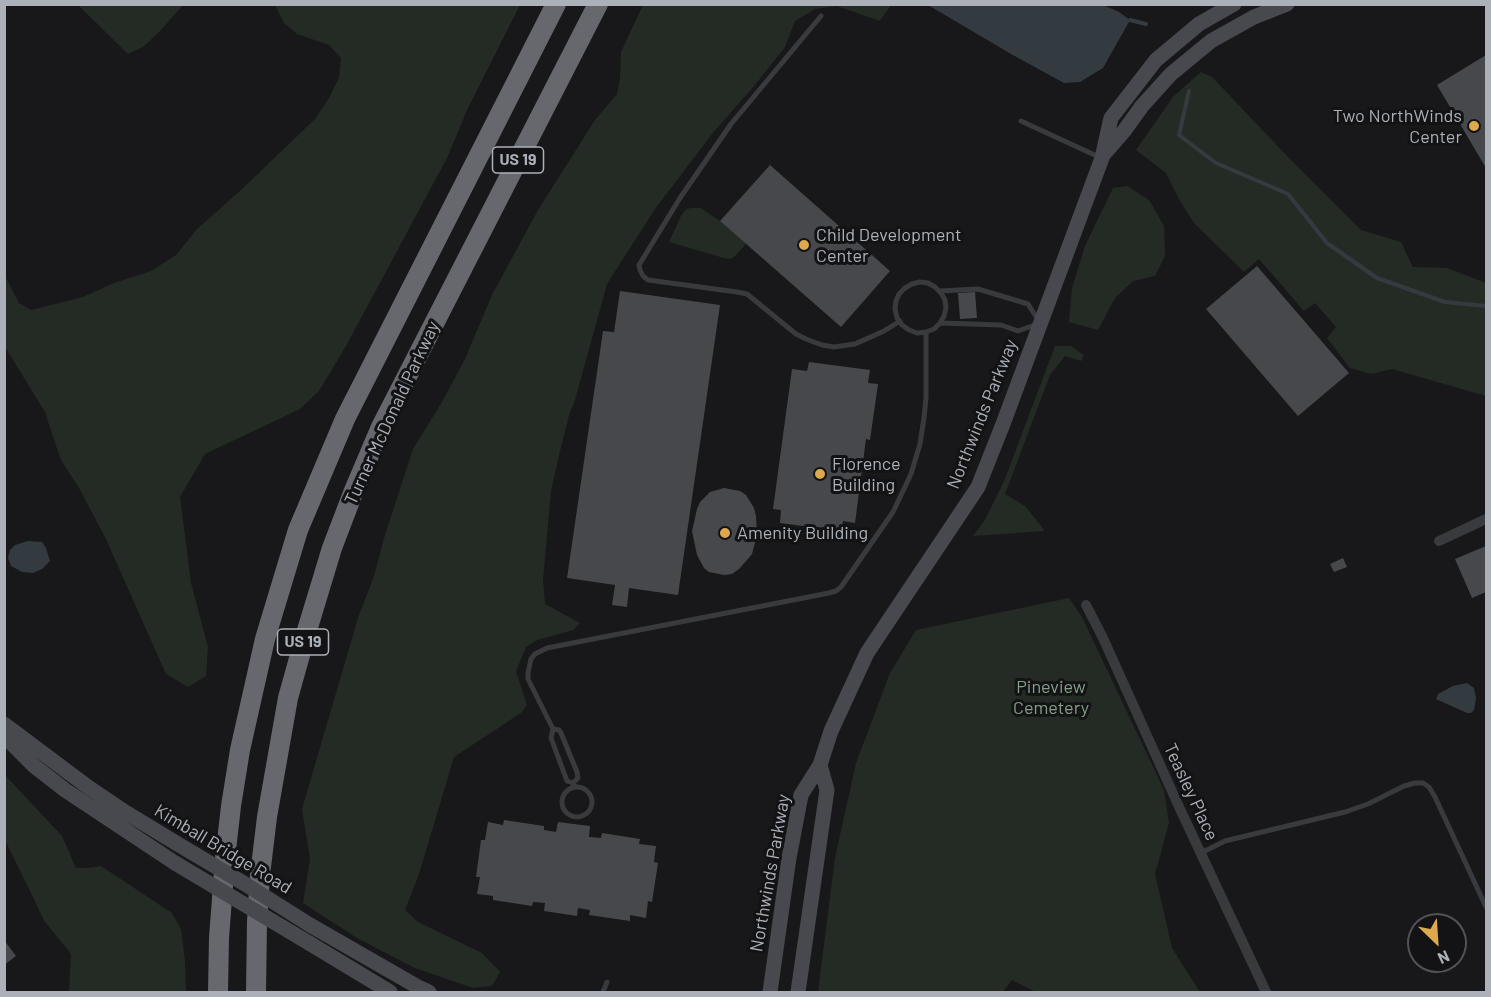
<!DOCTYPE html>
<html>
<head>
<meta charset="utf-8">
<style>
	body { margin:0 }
	#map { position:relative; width:1491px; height:997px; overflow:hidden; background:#18181a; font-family:Barlow,sans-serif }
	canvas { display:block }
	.frame { position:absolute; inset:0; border:6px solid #acb0b8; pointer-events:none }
	.north { position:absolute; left:1407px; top:913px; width:60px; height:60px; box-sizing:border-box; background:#131315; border:2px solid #505256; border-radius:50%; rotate:155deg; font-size:16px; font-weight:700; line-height:24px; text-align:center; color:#acb0b8 }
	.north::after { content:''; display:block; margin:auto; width:21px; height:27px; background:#dca94d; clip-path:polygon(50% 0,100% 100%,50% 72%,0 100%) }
</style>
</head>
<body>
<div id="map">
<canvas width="1491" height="997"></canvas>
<div class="frame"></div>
<div class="north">N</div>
</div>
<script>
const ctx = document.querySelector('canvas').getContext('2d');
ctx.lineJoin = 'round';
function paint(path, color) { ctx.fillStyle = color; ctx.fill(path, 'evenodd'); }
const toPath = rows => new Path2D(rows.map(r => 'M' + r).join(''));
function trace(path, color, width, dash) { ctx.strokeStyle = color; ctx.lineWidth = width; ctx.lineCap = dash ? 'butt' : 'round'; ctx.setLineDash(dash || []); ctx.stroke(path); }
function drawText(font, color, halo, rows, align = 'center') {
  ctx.font = font + ' Barlow,sans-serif'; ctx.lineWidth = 6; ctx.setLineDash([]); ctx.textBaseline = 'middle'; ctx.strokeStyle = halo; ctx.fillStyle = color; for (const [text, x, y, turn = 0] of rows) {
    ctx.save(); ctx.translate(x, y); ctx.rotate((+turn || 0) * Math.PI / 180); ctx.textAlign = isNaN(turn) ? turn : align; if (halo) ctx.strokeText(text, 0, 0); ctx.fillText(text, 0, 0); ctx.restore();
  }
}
paint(toPath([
	[78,5,183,5,161,30,143,47,128,54],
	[275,5,520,5,467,110,447,158,346,346,319,391,300,409,205,454,180,497,191,583,208,647,206,676,188,687,166,674,106,539,79,488,61,460,45,412,5,347,5,276,19,303,31,310,83,297,114,283,151,271,176,255,197,229,241,190,315,119,329,98,339,78,341,58,329,45,297,34,284,23],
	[643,5,891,5,880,21,837,6,815,9,795,21,785,47,754,86,712,134,655,209,607,284,575,400,569,415,560,451,551,491,543,580,545,604,580,623,573,630,537,640,526,647,516,671,527,705,521,713,454,757,419,874,405,910,418,922,482,953,500,972,492,986,473,988,415,968,357,938,303,903,310,859,302,809,358,618,374,576,385,535,413,449,442,402,465,359,492,295,538,210,595,120,617,94,620,78,621,52],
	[1201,72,1212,77,1289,158,1361,230,1401,242,1413,267,1447,268,1486,283,1486,396,1392,369,1371,374,1350,368,1327,338,1336,327,1315,303,1304,311,1259,259,1244,272,1194,223,1179,199,1166,173,1136,150,1173,97],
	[1127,186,1149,200,1164,226,1165,256,1155,276,1133,281,1115,298,1098,330,1069,322,1072,288,1085,246,1113,188],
	[692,208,701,208,720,221,746,244,735,256,731,259,724,258,669,242,681,216,686,209],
	[1055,346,1071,346,1084,355,1081,361,1065,356,1050,375,1005,494,1025,506,1045,531,973,536,985,520,1005,479],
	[1069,598,1082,617,1164,790,1169,823,1155,874,1172,948,1200,992,1036,992,1012,980,1003,992,818,992,835,858,856,763,890,673,916,630],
	[5,775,62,836,76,868,88,868,101,866,172,913,181,929,185,961,186,992,69,992,71,954,45,922,5,840]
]), '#242b25');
paint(toPath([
	[928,5,1103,5,1119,12,1130,20,1103,68,1080,82,1064,83,1011,54],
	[28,541,42,542,46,548,50,561,42,569,33,573,22,572,11,566,8,558,10,550,15,545],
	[1467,683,1474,688,1476,698,1474,710,1471,713,1467,713,1436,699,1438,694,1453,686]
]), '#333b41');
trace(toPath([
	[1130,20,1146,24],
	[1189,91,1179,135,1216,163,1288,194,1327,243,1377,278,1445,302,1486,306]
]), '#333b41', 4);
paint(toPath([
	[1486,55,1486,168,1437,85],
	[770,165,890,271,841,327,720,221],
	[1257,266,1349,373,1298,416,1206,309],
	[620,291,720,305,678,595,629,588,627,607,612,605,615,585,567,578,603,331,614,332],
	[975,292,977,318,960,319,958,293],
	[809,362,870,370,868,383,878,384,870,440,866,439,855,523,843,521,842,531,780,523,781,510,773,509,792,369,807,371],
	[724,488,740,491,746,495,754,508,756,516,757,535,752,554,747,560,739,569,732,574,724,575,709,572,704,568,697,555,692,531,697,509,700,502,710,492],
	[1486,546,1486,592,1472,598,1455,559],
	[1343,558,1347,567,1334,572,1330,564],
	[504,820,544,826,544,830,556,832,558,822,590,826,589,837,601,838,602,833,640,839,639,844,656,846,654,862,658,863,652,902,648,901,646,918,630,915,630,921,589,915,590,910,578,908,577,916,544,911,545,903,533,902,532,906,493,900,493,896,477,894,480,877,476,877,481,840,485,840,488,822,503,825],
	[4,940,16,956,4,965]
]), '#47484c');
trace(toPath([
	[821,16,731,124,680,198,639,265,640,270,643,276,648,280,737,292,747,294,796,334,806,339,822,345,834,347,855,344,884,331,900,321],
	[1021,121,1099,157],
	[939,291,978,289,1028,304,1040,323,1018,331,1001,325,940,323,934,329,926,332,917,333,909,330,902,325,897,318,895,309,896,301,899,294,905,288,912,284,920,282,928,283,935,287,941,293,945,300,946,308,944,316,940,323],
	[553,729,559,730,561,733,577,772,578,778,573,783],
	[575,787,573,783,567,781,551,738,553,729,528,679,528,673,531,659,535,654,547,648,829,593,836,591,841,587,893,512,911,474,920,444,924,418,926,398,926,332],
	'562 802a15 15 0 1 1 30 0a15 15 0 1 1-30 0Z',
	[1201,853,1225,841,1345,812,1368,804,1404,786,1415,783,1423,783,1429,787,1435,797,1486,907],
	[603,992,607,982]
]), '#393a3e', 5);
trace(toPath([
	[1439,541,1486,519],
	[1086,605,1103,638,1180,809,1266,992]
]), '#393a3e', 10);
trace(toPath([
	[1103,155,1124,131,1142,106,1171,74,1211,41,1254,17,1287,4],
	[4,724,88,787,125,812,176,843],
	[4,736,33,765,65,790,175,863],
	[310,925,418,987,429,992],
	[309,943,390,992],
	[770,992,789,858,801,795,820,765,831,731,867,653,978,487,1003,424,1102,158,1111,118,1156,60,1199,24,1234,4],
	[798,992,827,790,820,765]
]), '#48494e', 15);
trace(toPath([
	[218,992,219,938,225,859,231,806,240,750,265,639,298,530,345,419,556,4],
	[256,992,257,922,260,875,267,817,288,698,305,637,332,548,353,493,381,427,598,4]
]), '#66686e', 20);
trace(toPath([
	[176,843,245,884,310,925],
	[175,863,309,943]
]), '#48494e', 15);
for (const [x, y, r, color] of [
	[1474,126,6,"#dca94d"],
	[804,245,6,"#dca94d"],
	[820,474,6,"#dca94d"],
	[725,533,6,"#dca94d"]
]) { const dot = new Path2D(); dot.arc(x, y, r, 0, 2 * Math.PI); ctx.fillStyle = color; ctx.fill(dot); trace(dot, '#131315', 2); }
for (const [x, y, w] of [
	[518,160,51],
	[303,642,51]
]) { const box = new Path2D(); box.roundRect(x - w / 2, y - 13, w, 26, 4.5); ctx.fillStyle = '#131315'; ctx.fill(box); trace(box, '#acb0b8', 1.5); }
drawText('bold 16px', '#acb0b8', null, [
	["US 19",518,160],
	["US 19",303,642]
]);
drawText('18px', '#acb0b8', '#131315', [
	["Two NorthWinds",1462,116,"right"],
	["Center",1462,137,"right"],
	["Child Development",816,235],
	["Center",816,256],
	["Florence",832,464],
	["Building",832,485],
	["Amenity Building",737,533]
], 'left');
drawText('18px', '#acb0b8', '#131315', [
	["Turner McDonald Parkway",392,413,-65],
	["Northwinds Parkway",982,414,-68],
	["Teasley Place",1191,792,65],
	["Kimball Bridge Road",223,849,31],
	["Northwinds Parkway",770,873,-80]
]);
drawText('18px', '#85a086', '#131315', [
	["Pineview",1051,687],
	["Cemetery",1051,708]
]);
</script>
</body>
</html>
